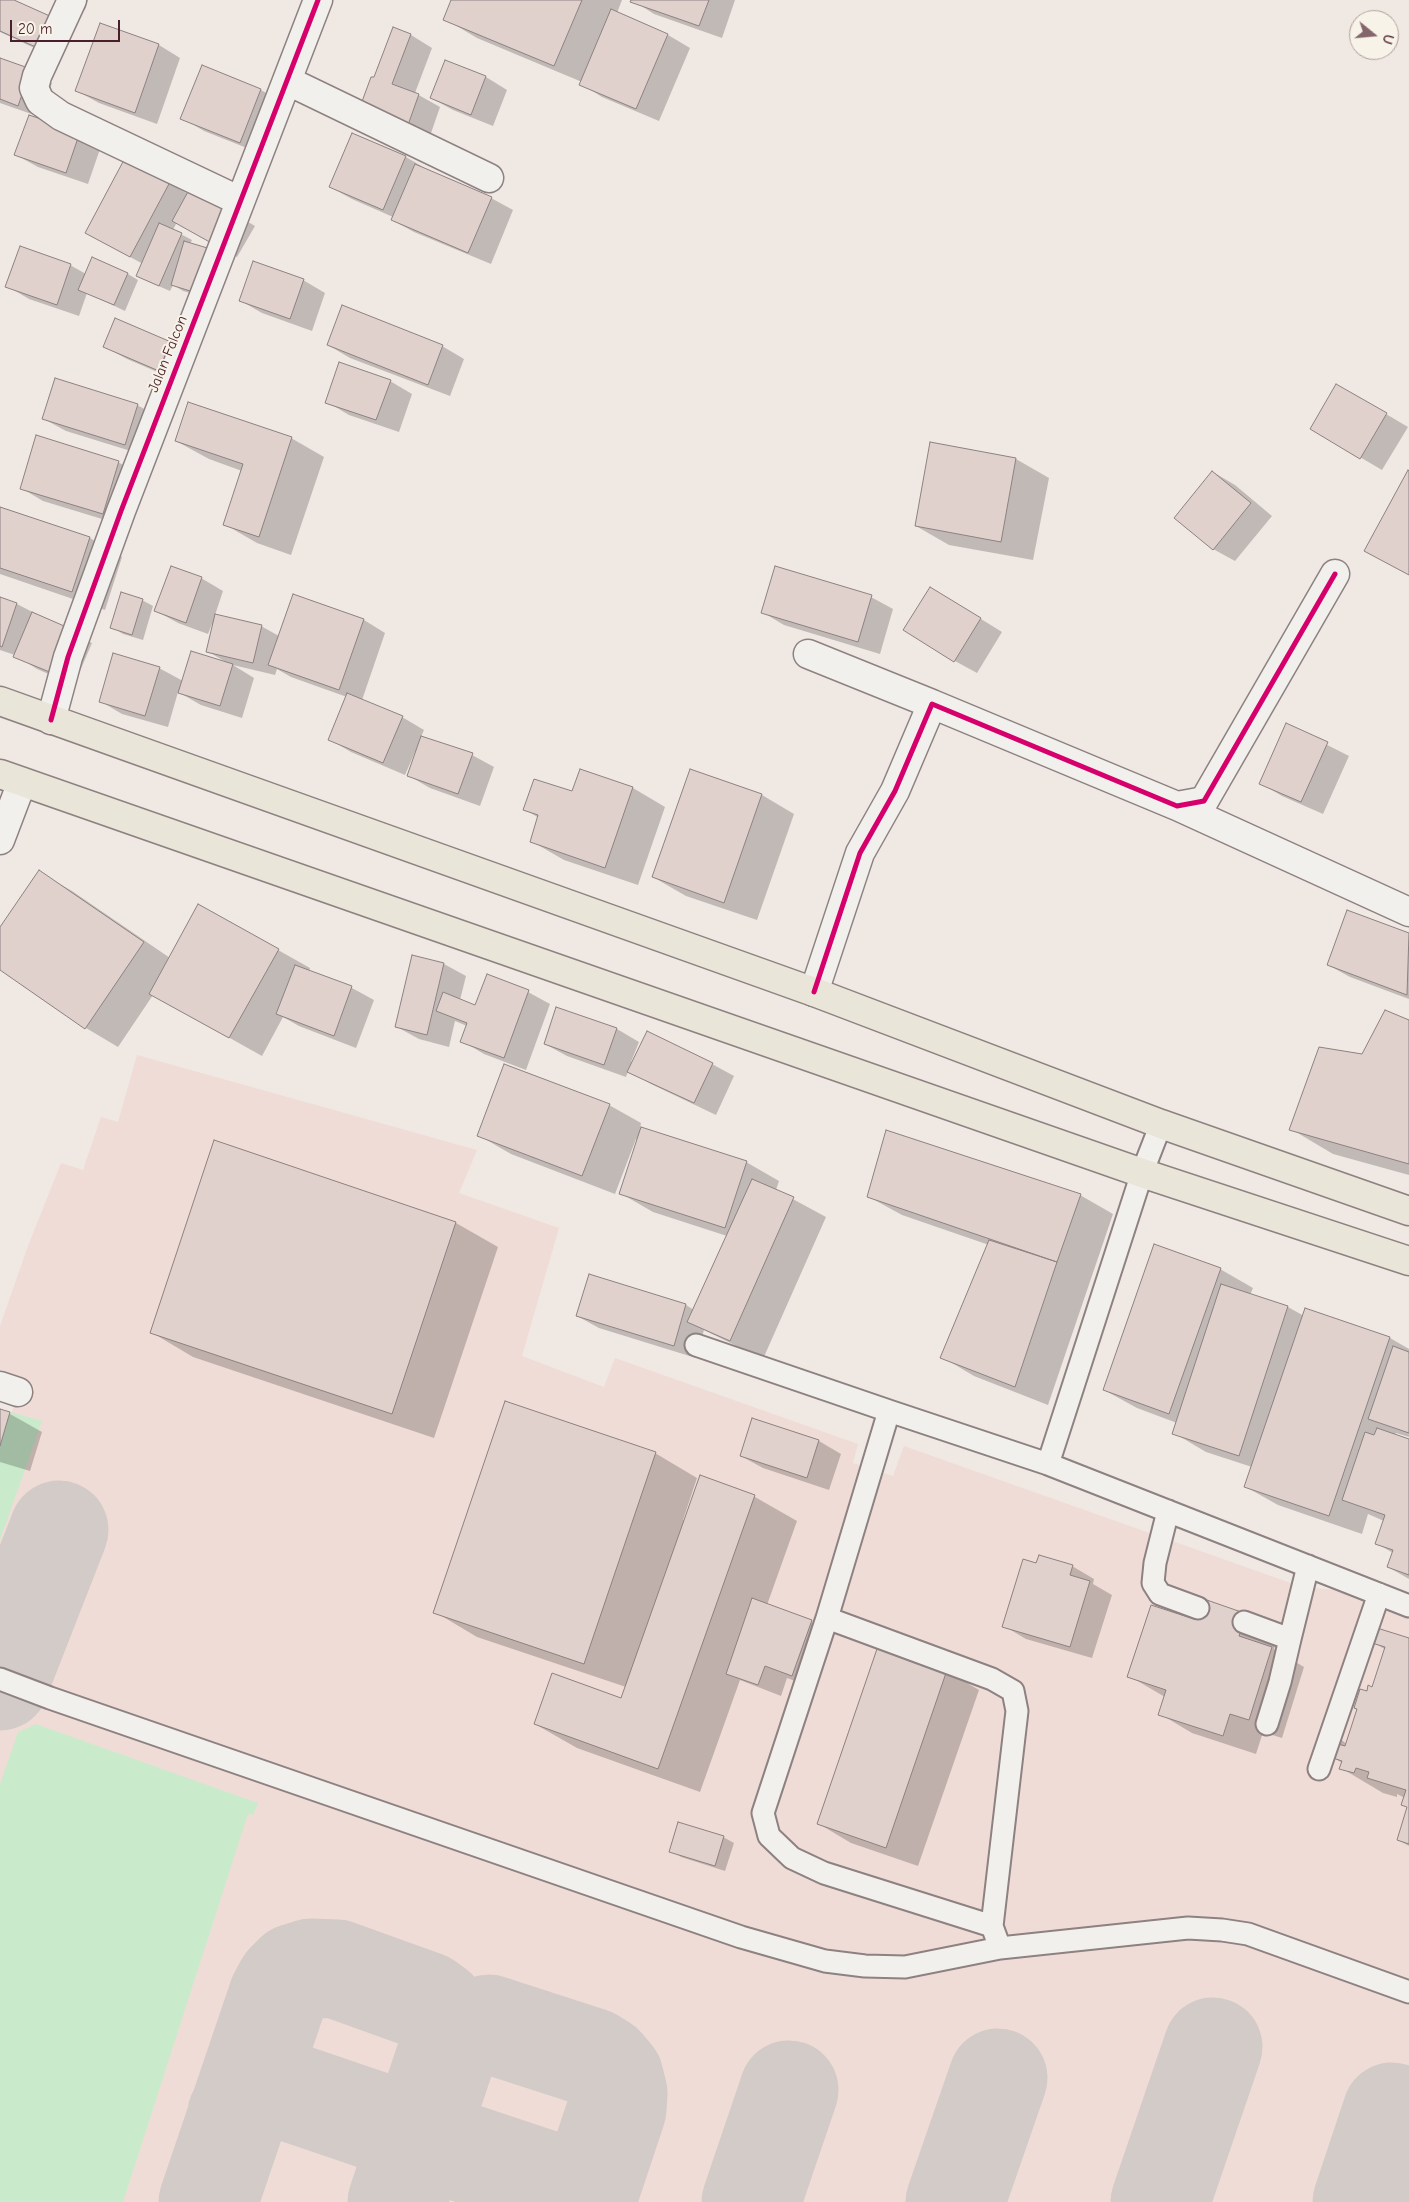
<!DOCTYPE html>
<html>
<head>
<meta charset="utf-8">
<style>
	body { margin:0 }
	#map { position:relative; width:1409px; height:2202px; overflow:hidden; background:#f0e8e3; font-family:"Comic Neue",sans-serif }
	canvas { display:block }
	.north { position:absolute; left:1349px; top:10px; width:50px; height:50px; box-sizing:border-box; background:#f7f3e8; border:1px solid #b29e9c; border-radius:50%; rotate:107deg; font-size:14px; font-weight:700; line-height:20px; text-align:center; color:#4a1f2b }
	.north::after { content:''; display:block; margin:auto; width:18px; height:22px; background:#84656b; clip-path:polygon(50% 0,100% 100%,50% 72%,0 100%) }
	.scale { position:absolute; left:10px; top:20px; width:110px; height:22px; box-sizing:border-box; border:2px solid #4a1f2b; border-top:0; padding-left:6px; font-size:15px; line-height:18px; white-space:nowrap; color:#4a1f2b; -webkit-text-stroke:4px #f7f3e8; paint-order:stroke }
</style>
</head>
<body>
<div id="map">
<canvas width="1409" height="2202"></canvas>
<div class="north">U</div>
<div class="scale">20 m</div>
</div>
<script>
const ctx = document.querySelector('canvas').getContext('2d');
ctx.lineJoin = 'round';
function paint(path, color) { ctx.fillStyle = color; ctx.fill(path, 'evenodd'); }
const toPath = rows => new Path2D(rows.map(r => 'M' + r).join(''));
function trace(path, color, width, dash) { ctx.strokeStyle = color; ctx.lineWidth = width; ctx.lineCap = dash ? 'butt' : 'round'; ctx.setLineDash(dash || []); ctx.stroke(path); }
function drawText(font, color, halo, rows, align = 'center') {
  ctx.font = font + ' "Comic Neue",sans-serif'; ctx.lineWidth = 4; ctx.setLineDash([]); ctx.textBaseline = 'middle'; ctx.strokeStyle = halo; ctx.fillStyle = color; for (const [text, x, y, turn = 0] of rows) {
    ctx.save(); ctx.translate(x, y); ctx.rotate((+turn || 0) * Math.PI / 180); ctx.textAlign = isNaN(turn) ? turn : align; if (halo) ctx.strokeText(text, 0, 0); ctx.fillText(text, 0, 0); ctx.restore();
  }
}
paint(toPath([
	[137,1055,477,1150,459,1193,559,1228,522,1356,604,1387,615,1358,858,1444,853,1463,893,1476,904,1446,1302,1587,1409,1596,1409,2202,0,2202,0,1446,15,1402,29,1405,34,1387,0,1370,0,1326,28,1246,61,1163,83,1170,101,1117,118,1122]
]), '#f0dcd6');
paint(toPath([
	[10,1412,42,1421,0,1540,0,1446],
	[36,1724,258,1803,253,1815,248,1814,123,2202,0,2202,0,1784,18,1732]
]), '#caebcb');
paint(toPath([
	[0,0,11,0,73,30,60,60,0,32],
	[60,0,88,0,85,10],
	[453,0,622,0,617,13,668,35,690,48,659,121,602,97,581,84,582,82,477,38,445,19],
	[632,0,735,0,722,38,654,14],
	[394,29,411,35,432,48,415,93,440,107,430,136,383,119,374,79],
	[159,45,180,58,157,124,99,103,77,91],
	[0,60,31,70,52,83,40,117,0,103],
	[446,62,486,77,507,90,493,126,453,110,431,98],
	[202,67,261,90,283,103,262,154,204,131,182,118],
	[29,116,101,146,88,184,38,167,16,155],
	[352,135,406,157,428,170,491,198,513,210,491,264,414,232,392,220,393,217,352,199,330,187],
	[169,183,188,194,191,189,255,226,237,257,177,222,173,230,192,240,190,244,211,299,183,291,173,285,170,291,149,282,138,276,143,264,108,245],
	[70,265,86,274,128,274,138,280,125,311,87,293,79,316,29,299,7,286],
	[303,280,325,293,312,331,262,313,241,301],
	[116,320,171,343,193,355,181,382,127,359,105,347],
	[328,345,442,346,464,359,450,396,350,358],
	[390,381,412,394,399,432,349,415,327,402],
	[1337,385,1408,427,1382,470,1312,429],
	[137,405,159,417,147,456,66,431,44,419],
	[291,438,324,457,291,555,257,543,224,524,242,471,209,459,176,441],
	[931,443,1016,459,1049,478,1033,560,949,545,916,526],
	[118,462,140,475,125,526,43,501,21,488],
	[1213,472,1235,485,1272,516,1235,561,1213,549],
	[0,508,90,538,122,557,105,610,0,574],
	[201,578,223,591,215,615,261,626,279,636,294,596,364,620,385,633,362,700,402,717,424,730,421,737,472,755,494,767,480,806,430,788,409,776,417,753,415,752,405,775,351,752,329,739,347,697,291,677,277,669,275,675,233,665,254,678,242,718,201,705,178,692,168,727,122,714,100,701,159,668,183,681,226,662,207,651,214,624,212,624,208,634,178,623,156,611],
	[871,597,893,609,880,654,784,625,762,612],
	[0,599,17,604,92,643,74,685,37,669,15,655,0,650],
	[142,600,153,606,143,640,123,634,112,627],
	[952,601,1002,632,977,673,955,661],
	[1286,724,1349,756,1323,814,1282,796,1260,783],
	[633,788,665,807,638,885,564,860,531,841,539,818,524,809,573,793],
	[762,795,794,814,757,920,686,896,653,877],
	[39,872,72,891,170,958,278,950,310,968,309,972,352,988,374,1000,356,1048,299,1026,283,1017,262,1056,153,995,118,1047,86,1028,0,969,0,930],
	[1348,911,1409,934,1409,999,1350,977,1328,965],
	[413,957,444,964,466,976,460,1000,476,1006,528,992,550,1004,526,1070,484,1054,462,1041,467,1026,455,1021,449,1047,419,1039,397,1027],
	[557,1008,617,1029,639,1042,631,1062,633,1063,712,1064,734,1076,716,1115,651,1084,628,1071,626,1077,567,1056,545,1044],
	[1409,1022,1409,1175,1333,1154,1291,1129,1363,1056],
	[609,1105,641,1123,640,1128,746,1162,779,1181,776,1190,826,1217,763,1359,704,1330,696,1358,599,1328,577,1316,589,1276,686,1305,694,1310,727,1236,653,1212,620,1193,638,1139,636,1139,615,1194,511,1154,478,1135],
	[215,1142,456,1223,498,1247,434,1438,193,1357,151,1332],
	[1080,1195,1113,1214,1048,1405,974,1376,942,1357,989,1245,902,1215,869,1197],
	[1220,1269,1253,1288,1250,1295,1288,1307,1304,1316,1306,1310,1390,1338,1409,1349,1409,1437,1396,1433,1395,1435,1409,1440,1409,1579,1388,1567,1393,1553,1376,1543,1384,1521,1368,1514,1362,1534,1278,1505,1246,1487,1252,1467,1206,1452,1174,1433,1177,1423,1137,1408,1104,1390],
	[0,1411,10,1414,42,1432,30,1471,0,1462],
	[753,1420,819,1441,841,1454,829,1490,763,1468,741,1456],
	[655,1453,697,1478,683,1520,685,1521,701,1477,755,1497,797,1521,767,1605,811,1622,833,1634,814,1688,787,1678,781,1696,740,1680,700,1792,577,1748,535,1724,622,1699,626,1687,477,1637,435,1612],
	[1037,1565,1072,1566,1094,1579,1093,1584,1112,1595,1092,1658,1026,1639,1004,1626],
	[1195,1620,1279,1634,1274,1649,1304,1667,1282,1738,1263,1732,1256,1754,1192,1733,1160,1714,1165,1697,1129,1676],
	[1409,1639,1409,1846,1398,1840,1408,1808,1405,1798,1397,1794,1397,1797,1383,1793,1341,1768,1342,1763,1331,1756,1340,1739,1347,1744,1367,1693,1373,1688,1386,1650,1373,1642],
	[947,1671,979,1690,918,1866,851,1843,819,1824],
	[723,1837,734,1843,725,1871,681,1857,671,1851]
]), '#0003');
trace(toPath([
	[0,1681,59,1530],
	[237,2114,247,2100,263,2092,276,2089,290,2092,384,2124,396,2133,404,2145,407,2154,408,2170,418,2158,432,2150,447,2147,552,2182,563,2189,573,2202],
	[208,2202,278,1996,285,1983,295,1973,311,1968,337,1969,426,2001,437,2009,444,2019,448,2028,449,2047],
	[397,2202,449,2047,462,2033,473,2028,489,2024,591,2057,604,2065,614,2077,618,2093,617,2109,586,2202],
	[751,2202,789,2090],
	[955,2202,998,2078],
	[1160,2202,1213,2047],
	[1362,2202,1392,2112]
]), '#d2cbc8', 99);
const building = toPath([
	[0,0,14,0,52,17,38,48,0,31,0,0],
	[451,0,582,0,554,66,443,20,451,0],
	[631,0,709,0,699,26,630,2,631,0],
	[611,9,668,34,636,109,579,85,611,9],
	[100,23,159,44,135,113,75,91,100,23],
	[393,27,411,34,392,84,419,94,408,125,360,107,371,77,374,77,393,27],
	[0,58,31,69,18,106,0,99,0,58],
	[445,60,486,76,471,115,430,98,445,60],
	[202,65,261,89,240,143,180,119,202,65],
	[29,115,80,132,66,173,14,155,29,115],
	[352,133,406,156,383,210,329,187,352,133],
	[125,158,170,182,130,257,85,233,125,158],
	[415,164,492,197,468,253,391,220,415,164],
	[190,188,234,213,215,245,172,221,190,188],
	[159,223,182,233,159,286,136,276,159,223],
	[184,241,214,250,200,294,171,285,184,241],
	[20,246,71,264,57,305,5,287,20,246],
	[92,257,128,273,114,305,78,290,92,257],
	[253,261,304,279,290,319,239,301,253,261],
	[342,305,443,345,428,385,327,345,342,305],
	[115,318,171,342,159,371,103,347,115,318],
	[339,362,391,380,376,420,325,403,339,362],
	[55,378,138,404,125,445,42,419,55,378],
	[1336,384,1387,413,1360,459,1310,429,1336,384],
	[188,402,292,437,259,537,223,525,243,464,175,441,188,402],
	[36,435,119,461,103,514,20,489,36,435],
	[930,442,1016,458,1001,542,915,526,930,442],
	[1408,470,1409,471,1409,575,1364,551,1408,470],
	[1212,471,1251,503,1213,550,1174,518,1212,471],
	[0,507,90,537,72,592,0,568,0,507],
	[171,566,202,577,186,623,154,611,171,566],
	[775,566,872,595,858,642,761,613,775,566],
	[930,587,981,618,954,662,903,630,930,587],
	[121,592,143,599,132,635,110,628,121,592],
	[293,594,364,619,339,690,268,665,293,594],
	[0,597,17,603,2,647,0,646,0,597],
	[32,612,71,629,52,673,13,657,32,612],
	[215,614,262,625,253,663,206,652,215,614],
	[191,651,233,664,220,706,178,693,191,651],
	[113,653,160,667,145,716,99,702,113,653],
	[347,693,403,716,383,763,328,740,347,693],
	[1286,723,1328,742,1301,802,1259,784,1286,723],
	[421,736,473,753,458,794,407,776,421,736],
	[580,769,633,787,605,868,530,842,538,815,523,810,534,779,572,791,580,769],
	[690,769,762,794,724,903,652,877,690,769],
	[39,870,144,942,85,1029,0,970,0,927,39,870],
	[198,904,279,949,229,1038,149,994,198,904],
	[1347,910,1409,933,1407,995,1327,965,1347,910],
	[412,955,444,963,427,1035,395,1027,412,955],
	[295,965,352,986,334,1036,276,1014,295,965],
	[487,974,529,990,504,1058,460,1042,467,1023,436,1011,443,992,475,1005,487,974],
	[556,1007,617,1028,604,1065,544,1044,556,1007],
	[1385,1010,1409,1020,1409,1164,1289,1130,1319,1047,1362,1054,1385,1010],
	[647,1031,713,1063,694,1103,627,1072,647,1031],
	[504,1064,610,1104,582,1176,477,1136,504,1064],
	[641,1127,747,1161,725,1228,619,1194,641,1127],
	[886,1130,1081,1194,1057,1262,867,1197,886,1130],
	[214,1140,456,1222,392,1414,150,1333,214,1140],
	[752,1179,794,1197,730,1341,687,1322,752,1179],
	[989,1240,1057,1262,1015,1387,940,1358,989,1240],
	[1154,1244,1221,1268,1169,1414,1103,1390,1154,1244],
	[589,1274,686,1304,674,1346,576,1316,589,1274],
	[1221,1284,1288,1306,1239,1456,1172,1434,1221,1284],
	[1305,1308,1390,1337,1329,1516,1244,1487,1305,1308],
	[1393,1346,1409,1352,1409,1433,1368,1419,1393,1346],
	[505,1401,656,1452,584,1664,433,1613,505,1401],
	[0,1409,10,1412,0,1446,0,1409],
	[752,1418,819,1440,807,1478,740,1456,752,1418],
	[1377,1428,1409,1439,1409,1575,1387,1567,1393,1550,1375,1544,1385,1515,1342,1500,1365,1432,1374,1435,1377,1428],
	[700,1475,755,1495,658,1769,534,1724,552,1673,621,1698,700,1475],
	[1039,1555,1073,1565,1070,1575,1090,1581,1070,1647,1002,1627,1023,1559,1036,1563,1039,1555],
	[752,1598,812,1620,792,1676,765,1666,758,1685,726,1674,752,1598],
	[1201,1598,1247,1614,1239,1636,1272,1647,1249,1720,1230,1714,1223,1736,1158,1715,1166,1690,1127,1677,1151,1605,1194,1619,1201,1598],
	[1377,1628,1409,1638,1409,1844,1397,1840,1407,1807,1401,1805,1406,1790,1367,1778,1369,1772,1356,1768,1354,1773,1339,1769,1342,1761,1330,1757,1338,1744,1345,1746,1357,1709,1354,1708,1360,1689,1367,1691,1368,1685,1372,1687,1385,1647,1372,1643,1377,1628],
	[878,1646,947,1670,886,1848,817,1824,878,1646],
	[678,1822,724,1836,715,1866,669,1852,678,1822]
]);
paint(building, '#e0d1cd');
trace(building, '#8d8181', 1);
const service = toPath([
	[696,1345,889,1411],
	[1048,1464,1142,1173,1161,1124],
	[1168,1511,1155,1563,1153,1583,1160,1594,1198,1608],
	[1409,1606,1048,1464,889,1411,827,1618,763,1813,769,1836,792,1858,824,1873,992,1926,1000,1948,1188,1928,1222,1930,1248,1934,1409,1992],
	[827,1618,992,1679,1013,1691,1017,1711,992,1926],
	[1244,1622,1290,1639,1280,1682,1267,1724],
	[1290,1639,1308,1566],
	[0,1679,50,1698,741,1937,825,1961,865,1966,905,1967,1000,1948],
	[1319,1769,1379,1594]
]);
const minor = toPath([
	[72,0,37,76,34,88,40,101,61,116,240,201],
	[288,81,489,178],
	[808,654,932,704],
	[51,720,68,657,121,511,318,0],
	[1177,806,1409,912],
	[0,840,22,782],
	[814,992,860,853,895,791,932,704,1177,806,1204,801,1335,574],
	[0,1386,18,1392]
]);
const trunk = toPath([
	[0,701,814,992,1161,1124,1409,1211],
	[0,774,1142,1173,1409,1261]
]);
trace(service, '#8d8181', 25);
trace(minor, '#8d8181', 31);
trace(trunk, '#8d8181', 31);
trace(service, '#f2f0ec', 21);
trace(minor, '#f2f0ec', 28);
trace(trunk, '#eae5d9', 28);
trace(toPath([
	[51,720,68,657,121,511,318,0],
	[814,992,860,853,895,791,932,704,1177,806,1204,801,1335,574]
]), '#d6006c', 5);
drawText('15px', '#4a1f2b', '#f7f3e8', [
	["Jalan Falcon",168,354,-68]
]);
</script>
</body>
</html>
